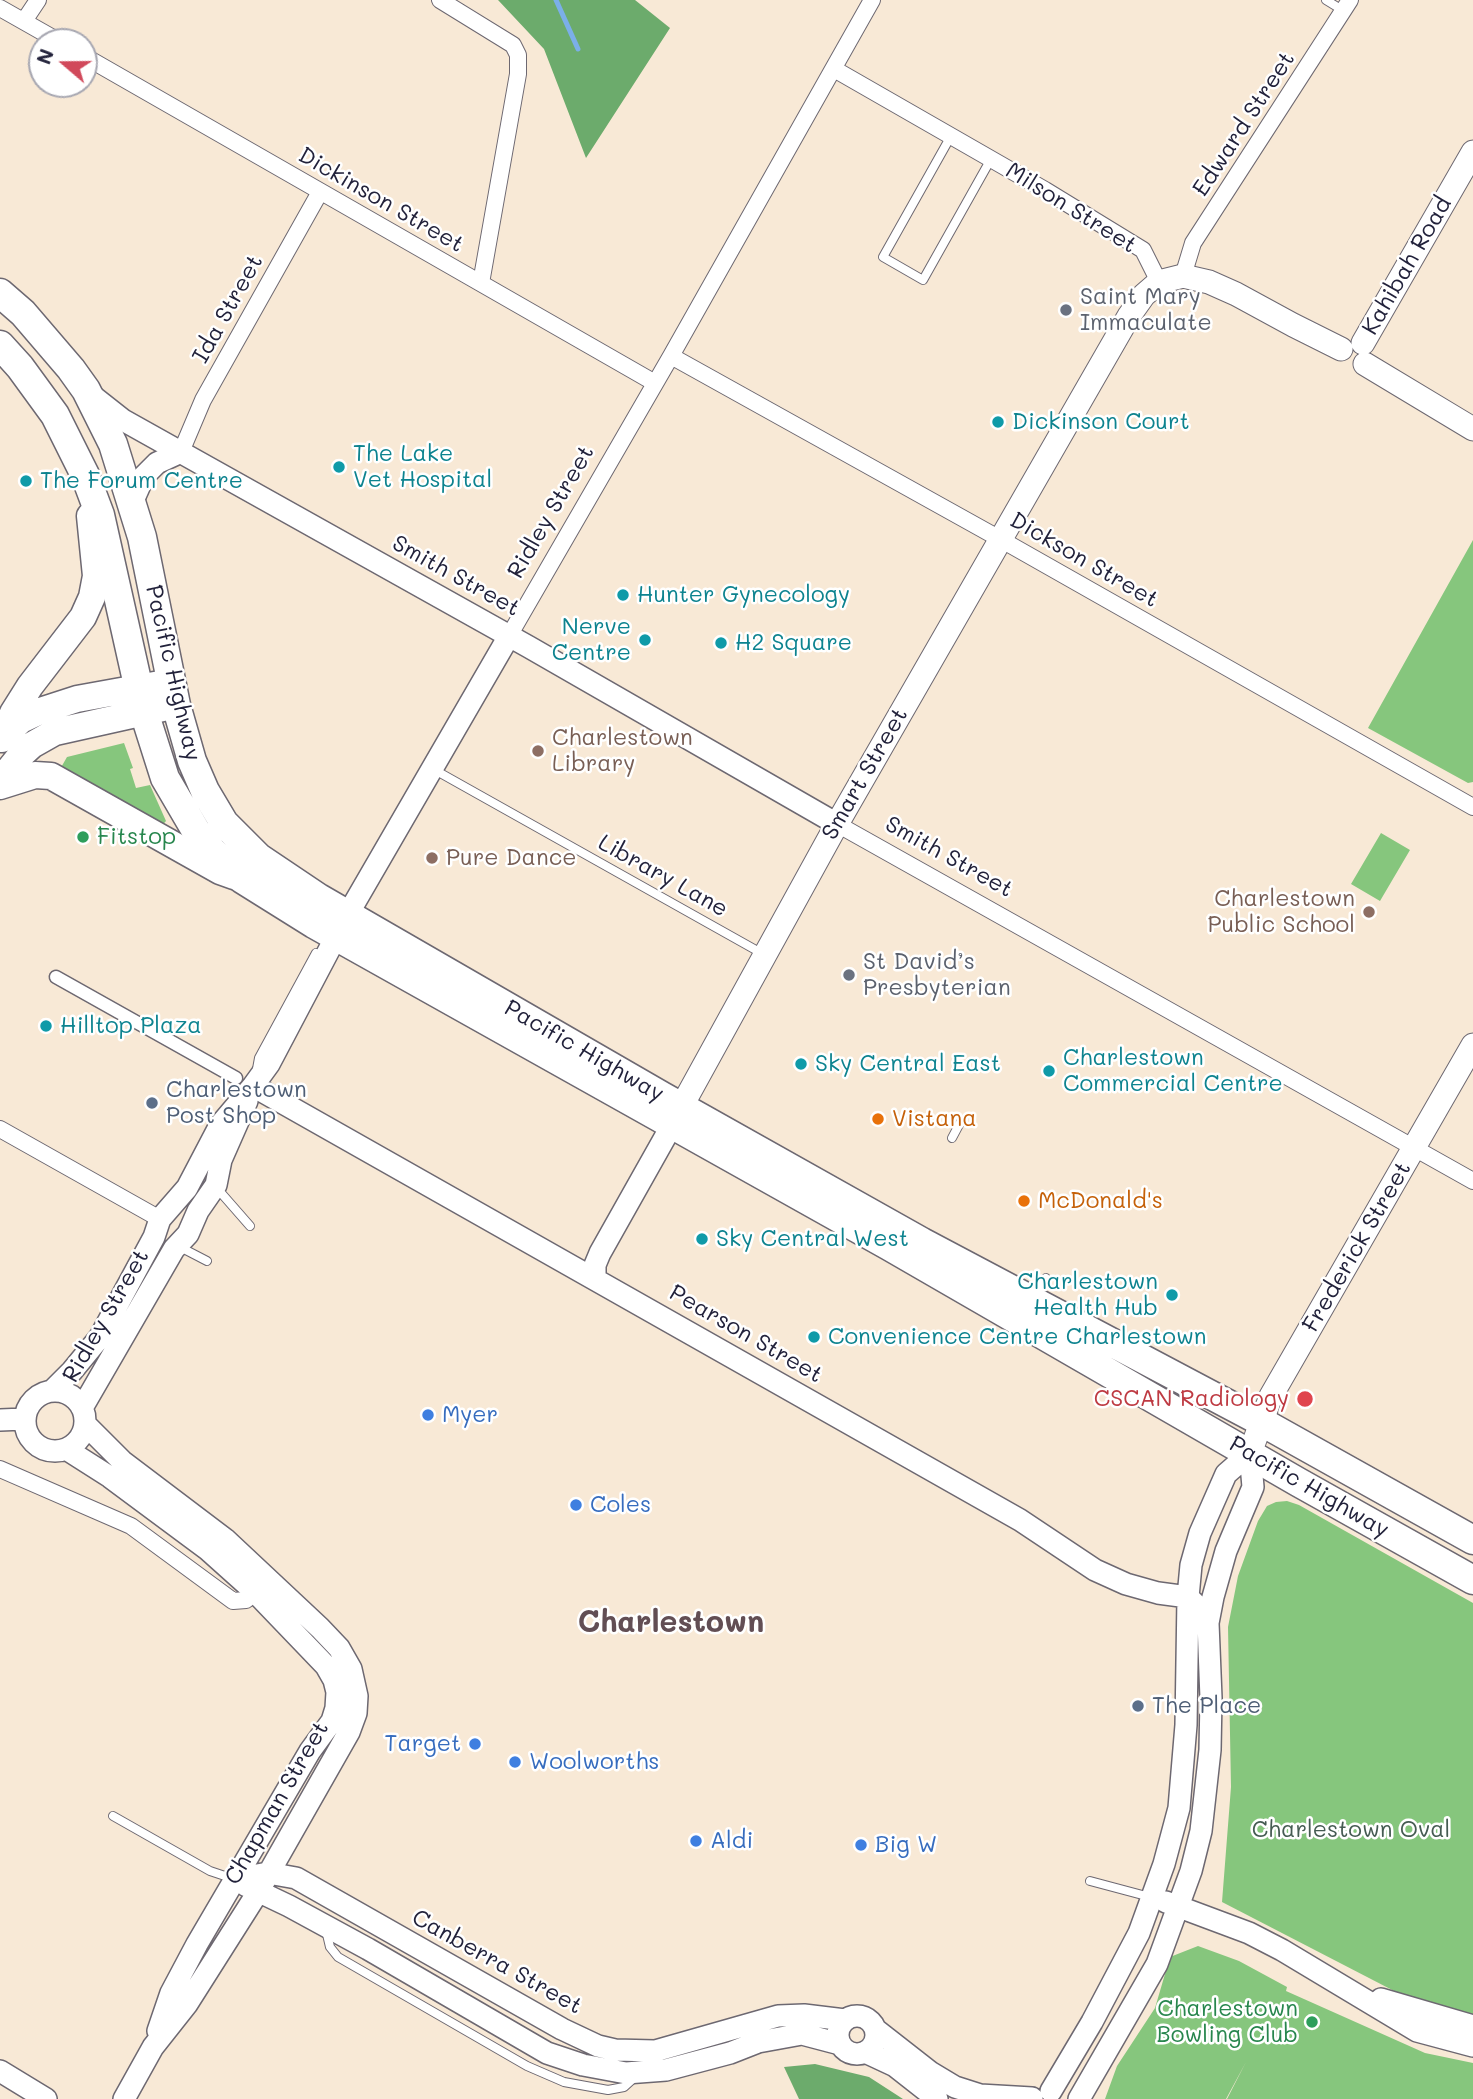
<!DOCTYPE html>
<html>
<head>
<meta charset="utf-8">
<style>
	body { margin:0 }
	#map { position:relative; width:1473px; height:2099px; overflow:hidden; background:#f8e9d6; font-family:Mali,sans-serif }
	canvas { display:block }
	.north { position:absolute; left:28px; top:28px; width:70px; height:70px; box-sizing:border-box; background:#fff; border:2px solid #a7a7b1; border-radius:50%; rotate:290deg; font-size:19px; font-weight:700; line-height:28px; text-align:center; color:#22223b }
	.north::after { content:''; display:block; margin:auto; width:24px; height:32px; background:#d1495b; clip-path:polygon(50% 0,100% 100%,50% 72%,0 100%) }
</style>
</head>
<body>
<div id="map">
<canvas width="1473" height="2099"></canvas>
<div class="north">N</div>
</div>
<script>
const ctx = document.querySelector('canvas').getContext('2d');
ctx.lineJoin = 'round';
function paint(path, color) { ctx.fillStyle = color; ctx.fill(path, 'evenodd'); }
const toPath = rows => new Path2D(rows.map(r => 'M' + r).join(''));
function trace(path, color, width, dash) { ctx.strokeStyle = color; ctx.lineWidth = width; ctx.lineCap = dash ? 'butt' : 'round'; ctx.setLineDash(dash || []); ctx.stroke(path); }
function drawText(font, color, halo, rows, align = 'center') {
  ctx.font = font + ' Mali,sans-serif'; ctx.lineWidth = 5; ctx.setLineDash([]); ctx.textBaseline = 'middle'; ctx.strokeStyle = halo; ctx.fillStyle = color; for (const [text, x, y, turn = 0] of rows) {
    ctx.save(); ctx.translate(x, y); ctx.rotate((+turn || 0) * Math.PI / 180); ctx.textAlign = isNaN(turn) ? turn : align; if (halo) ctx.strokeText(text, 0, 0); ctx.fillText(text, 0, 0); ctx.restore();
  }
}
paint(toPath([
	[1473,540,1473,782,1468,783,1368,728],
	[124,743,133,768,130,769,136,788,150,785,166,821,159,829,59,771,67,757],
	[1381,833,1410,850,1380,901,1351,884],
	[1287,1501,1299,1505,1473,1603,1473,2016,1427,2008,1222,1902,1231,1787,1228,1627,1238,1576,1258,1521,1267,1506,1276,1502],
	[1198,1946,1239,1961,1287,1987,1286,1991,1425,2053,1473,2063,1473,2099,1227,2099,1246,2062,1226,2099,1105,2099,1117,2066,1155,2008,1170,1957]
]), '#86c67d');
paint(toPath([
	[498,0,635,0,670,28,586,158,544,49],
	[815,2064,869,2077,903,2099,799,2099,784,2067]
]), '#6cab6c');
trace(toPath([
	[556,0,578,49]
]), '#7bafe8', 5);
const service = toPath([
	[1326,0,1344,11],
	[951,136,883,257,923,280,991,159],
	[433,769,763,954],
	[257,1069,259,1058,316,953],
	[952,1138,960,1123],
	[215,1191,222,1194,250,1226],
	[180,1247,207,1261],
	[1035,1297,1046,1278],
	[113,1816,210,1871,234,1879],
	[1090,1881,1150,1897],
	[326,1930,330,1947,338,1957,527,2066,564,2082,608,2090,624,2087,635,2077]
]);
const pedestrian = toPath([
	[56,977,236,1078]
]);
const minor = toPath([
	[440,0,513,45,518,55,518,74,481,283],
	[0,8,60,42],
	[24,21,38,0],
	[84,56,655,383],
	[834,69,1045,190,1143,250,1159,282],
	[1183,276,1193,243,1350,0],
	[671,356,1000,539,1473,807],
	[181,452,203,400,320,192],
	[509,636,671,356,872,0],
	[837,824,1473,1181],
	[0,1129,160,1219],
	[0,1469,131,1526,233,1601,246,1600,255,1592]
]);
const tertiary = toPath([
	[90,394,123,420,529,647,837,824],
	[132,503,144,476,157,463,181,452],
	[253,1086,1020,1520,1095,1570,1126,1584,1158,1593,1188,1597,1203,1612,1208,1623],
	[595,1279,595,1265,600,1253,672,1125],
	'25 1421a30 30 0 1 1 60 0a30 30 0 1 1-60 0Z',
	[52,1391,72,1371,100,1337,154,1237,160,1219,187,1188,220,1125,253,1086,269,1064,348,914,509,636],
	[82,1408,174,1249,188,1234,198,1211,216,1185,221,1160,247,1101],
	[0,1420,24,1419],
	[85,1424,122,1461,225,1539,320,1628,339,1648,351,1669,357,1696,356,1713,349,1732,258,1892,187,2004,153,2047,124,2099],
	[66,1449,110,1477,207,1549,255,1592,326,1666,334,1680,337,1692,336,1708,332,1721,310,1751,197,1944,171,1993,158,2031],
	[257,1875,268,1873,296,1878,562,2029,598,2046,615,2050,655,2051,778,2016,804,2015,845,2020],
	[245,1885,289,1906,368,1949,547,2053,583,2065,626,2073,666,2070,730,2053,758,2042,802,2034,840,2044],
	[1166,1902,1249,1933,1282,1950,1417,2031,1473,2046],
	[1381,1999,1473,2026],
	'838 2035a19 19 0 1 1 38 0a19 19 0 1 1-38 0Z',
	[875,2029,930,2072,955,2087,980,2095,1032,2098],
	[865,2052,895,2066,937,2099],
	[0,2071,46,2099],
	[1051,2091,1092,2022,1139,1933,1164,1864,1179,1808,1186,1725,1188,1597,1191,1565,1200,1533,1226,1474,1250,1453],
	[1079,2099,1157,1964,1191,1871,1201,1831,1210,1750,1211,1698,1208,1623,1213,1597,1226,1551,1253,1487,1250,1453]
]);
const secondary = toPath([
	[1363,343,1473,152],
	[1365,364,1473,429],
	[673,1122,837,824,1129,316,1144,295,1159,282,1183,276,1209,282,1236,294,1293,325,1341,349],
	[1250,1453,1271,1396,1473,1045]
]);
const primary = toPath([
	[7,733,21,720,40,711,77,699,171,682],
	[2,739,13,713,30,686,83,617,92,597,96,576,90,516],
	[0,781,21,755,32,745,55,732,176,705],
	[0,786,35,775,51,776,220,871,234,876]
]);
const trunk = toPath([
	[0,293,23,313,71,369,86,390,113,444,142,537,176,705,192,761,205,791,224,823,258,857,319,898,662,1096,922,1242,1260,1421,1473,1540],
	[0,345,20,367,55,415,85,475,100,515,144,712,165,778,196,831,212,851,242,879,314,924,889,1246,1298,1482,1473,1580]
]);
trace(service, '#6d6871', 10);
trace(pedestrian, '#6d6871', 15);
trace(minor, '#6d6871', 18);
trace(tertiary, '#6d6871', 24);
trace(secondary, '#6d6871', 25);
trace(primary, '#6d6871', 29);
trace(trunk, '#6d6871', 31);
trace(service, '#fff', 8);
trace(pedestrian, '#fff', 12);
trace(minor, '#fff', 16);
trace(tertiary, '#fff', 21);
trace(secondary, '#fff', 23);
trace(primary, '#fff', 26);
trace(trunk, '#fff', 28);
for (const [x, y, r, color] of [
	[1066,310,7,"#6b7280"],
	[998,422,7,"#0f9aa8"],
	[339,467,7,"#0f9aa8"],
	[26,481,7,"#0f9aa8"],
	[623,595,7,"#0f9aa8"],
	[645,640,7,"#0f9aa8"],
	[721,643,7,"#0f9aa8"],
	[538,751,7,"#8d6e63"],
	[83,837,7,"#2e9e5b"],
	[432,858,7,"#8d6e63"],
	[1369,912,7,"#8d6e63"],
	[849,975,7,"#6b7280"],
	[46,1026,7,"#0f9aa8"],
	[801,1064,7,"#0f9aa8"],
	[1049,1071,7,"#0f9aa8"],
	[152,1103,7,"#5c6f8a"],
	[878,1119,7,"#e8710a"],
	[1024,1201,7,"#e8710a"],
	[702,1239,7,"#0f9aa8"],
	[1172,1295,7,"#0f9aa8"],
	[814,1337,7,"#0f9aa8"],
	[1305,1399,9,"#e0444e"],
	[428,1415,7,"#3f7fe0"],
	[576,1505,7,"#3f7fe0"],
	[1138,1706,7,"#5c6f8a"],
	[475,1744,7,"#3f7fe0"],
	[515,1762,7,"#3f7fe0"],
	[696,1841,7,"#3f7fe0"],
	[861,1845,7,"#3f7fe0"],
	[1312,2022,7,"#2e9e5b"]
]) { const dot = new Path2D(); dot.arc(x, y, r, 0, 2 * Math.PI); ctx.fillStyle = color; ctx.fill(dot); trace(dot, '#fff', 2.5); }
drawText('23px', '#22223b', '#fff', [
	["Edward Street",1244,124,-57],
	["Dickinson Street",381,200,30],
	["Milson Street",1071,208,32],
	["Kahibah Road",1407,266,-60],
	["Ida Street",228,309,-61],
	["Ridley Street",551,512,-60],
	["Dickson Street",1084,560,30],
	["Smith Street",456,576,29],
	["Pacific Highway",173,673,77],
	["Smart Street",865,774,-60],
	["Smith Street",949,857,29],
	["Library Lane",663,876,29],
	["Pacific Highway",584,1051,30],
	["Frederick Street",1357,1247,-60],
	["Ridley Street",106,1316,-60],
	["Pearson Street",746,1334,30],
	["Pacific Highway",1309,1487,30],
	["Chapman Street",277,1803,-60],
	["Canberra Street",497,1962,29]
]);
drawText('23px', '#5b616d', '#fff', [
	["Saint Mary",1080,297],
	["Immaculate",1080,323],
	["St David’s",863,962],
	["Presbyterian",863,988]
], 'left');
drawText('23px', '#0d838f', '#fff', [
	["Dickinson Court",1012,422],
	["The Lake",353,454],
	["Vet Hospital",353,480],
	["The Forum Centre",40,481],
	["Hunter Gynecology",637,595],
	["Nerve",631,627,"right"],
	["Centre",631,653,"right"],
	["H2 Square",735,643],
	["Hilltop Plaza",60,1026],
	["Charlestown",1063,1058],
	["Commercial Centre",1063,1084],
	["Sky Central East",815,1064],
	["Sky Central West",716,1239],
	["Charlestown",1158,1282,"right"],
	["Health Hub",1158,1308,"right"],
	["Convenience Centre Charlestown",828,1337]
], 'left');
drawText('23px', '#785e54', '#fff', [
	["Charlestown",552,738],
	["Library",552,764],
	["Pure Dance",446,858],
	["Charlestown",1355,899,"right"],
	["Public School",1355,925,"right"]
], 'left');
drawText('23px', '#27864d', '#fff', [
	["Fitstop",97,837],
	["Charlestown",1298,2009,"right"],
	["Bowling Club",1298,2035,"right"]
], 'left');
drawText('23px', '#4e5e75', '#fff', [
	["Charlestown",166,1090],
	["Post Shop",166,1116],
	["The Place",1152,1706]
], 'left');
drawText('23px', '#c56008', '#fff', [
	["Vistana",892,1119],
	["McDonald's",1038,1201]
], 'left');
drawText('23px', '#be3a42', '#fff', [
	["CSCAN Radiology",1289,1399]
], 'right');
drawText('23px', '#366cbe', '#fff', [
	["Myer",442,1415],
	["Coles",590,1505],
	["Target",461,1744,"right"],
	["Woolworths",529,1762],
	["Aldi",710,1841],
	["Big W",875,1845]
], 'left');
drawText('23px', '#455b52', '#fff', [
	["Charlestown Oval",1351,1830]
]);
drawText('bold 30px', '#624e54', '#fff', [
	["Charlestown",671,1623]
]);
</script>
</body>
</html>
